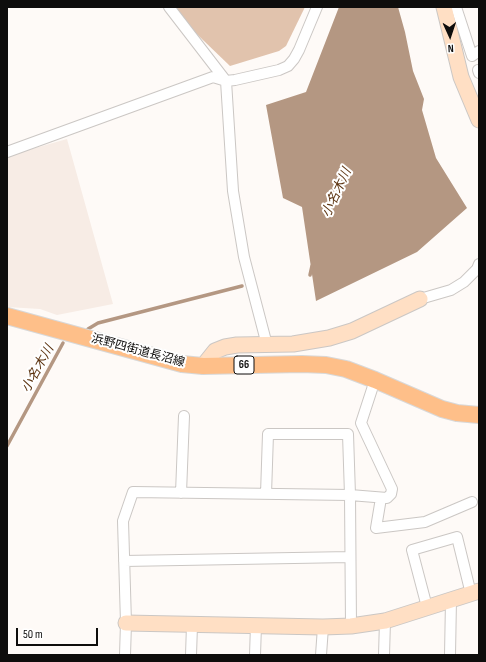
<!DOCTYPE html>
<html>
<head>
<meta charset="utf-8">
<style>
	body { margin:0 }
	#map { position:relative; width:486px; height:662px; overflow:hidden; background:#fefaf7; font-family:"Sofia Sans Condensed",sans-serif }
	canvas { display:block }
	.frame { position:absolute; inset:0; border:8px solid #0e0d0c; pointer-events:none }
	.north { position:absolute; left:430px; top:16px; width:40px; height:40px; -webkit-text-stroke:3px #fff; paint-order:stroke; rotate:177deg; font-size:11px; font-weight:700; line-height:16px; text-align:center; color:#0e0d0c }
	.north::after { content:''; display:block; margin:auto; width:14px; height:18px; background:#0e0d0c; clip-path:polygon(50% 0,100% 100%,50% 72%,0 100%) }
	.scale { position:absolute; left:16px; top:628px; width:82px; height:18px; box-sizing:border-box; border:2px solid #0e0d0c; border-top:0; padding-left:5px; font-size:12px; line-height:14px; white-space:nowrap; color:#0e0d0c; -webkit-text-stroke:3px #fff; paint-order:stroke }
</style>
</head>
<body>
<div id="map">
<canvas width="486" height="662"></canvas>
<div class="frame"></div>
<div class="north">N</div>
<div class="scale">50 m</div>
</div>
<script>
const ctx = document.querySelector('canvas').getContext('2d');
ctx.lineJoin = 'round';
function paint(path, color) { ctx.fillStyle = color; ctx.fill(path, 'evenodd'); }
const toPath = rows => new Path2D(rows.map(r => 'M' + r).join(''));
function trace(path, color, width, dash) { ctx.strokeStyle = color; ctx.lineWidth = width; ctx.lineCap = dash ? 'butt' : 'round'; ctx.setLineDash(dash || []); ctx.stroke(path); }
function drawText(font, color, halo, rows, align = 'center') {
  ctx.font = font + ' "Sofia Sans Condensed","Noto Sans JP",sans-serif'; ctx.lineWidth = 4; ctx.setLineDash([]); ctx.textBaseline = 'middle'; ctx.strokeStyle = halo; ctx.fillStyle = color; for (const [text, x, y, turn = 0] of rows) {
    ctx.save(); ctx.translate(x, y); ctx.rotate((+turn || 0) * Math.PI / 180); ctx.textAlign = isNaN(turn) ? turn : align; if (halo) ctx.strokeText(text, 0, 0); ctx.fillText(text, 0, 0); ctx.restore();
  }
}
paint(toPath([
	[67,139,113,304,57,315,40,309,7,307,7,156]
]), '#f7ece5');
paint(toPath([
	[174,7,305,7,286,46,279,51,230,66,178,16]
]), '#e1c3ad');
paint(toPath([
	[339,7,398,7,405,32,413,71,424,99,422,110,436,158,467,208,417,252,316,301,302,207,283,198,266,105,306,92]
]), '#b49782');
trace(toPath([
	[310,275,312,266],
	[88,329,98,323,242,286],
	[7,446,63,343]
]), '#b49782', 3.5);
const street = toPath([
	[169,7,226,81,233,191,244,257,267,345],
	[456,7,472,56,479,51],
	[479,70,478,70,479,73],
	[7,152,213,77,226,81,235,80,279,70,288,66,294,59,299,50,317,7],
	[420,299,451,290,464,282,477,269,479,264],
	[181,493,184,416],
	[266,494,268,434,348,434,350,495,351,626],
	[381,498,376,528,425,522,472,502],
	[124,561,350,557],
	[427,607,412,550,457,537,471,594],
	[125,655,126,623,123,521,133,492,350,495,387,498,391,494,392,489,361,423,375,380],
	[191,655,192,625],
	[255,655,256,625],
	[321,655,323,627],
	[384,655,385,621],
	[450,655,451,600]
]);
const secondary = toPath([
	[444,7,461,77,479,120],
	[203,366,215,351,225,347,237,345,293,344,329,338,352,331,420,299],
	[126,623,323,627,351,626,385,621,479,591]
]);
const primary = toPath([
	[7,316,182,364,203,366,302,364,326,365,346,369,375,380,442,409,457,413,479,415]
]);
trace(street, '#cbc7c4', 12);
trace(secondary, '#cbc7c4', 17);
trace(primary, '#d8d8d8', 18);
trace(street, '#fff', 10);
trace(secondary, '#ffdfc4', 15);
trace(primary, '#febf89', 16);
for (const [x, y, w] of [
	[244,365,20]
]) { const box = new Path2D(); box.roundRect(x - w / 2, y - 9, w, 18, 3); ctx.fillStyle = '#fff'; ctx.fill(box); trace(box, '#0e0d0c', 1); }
drawText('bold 11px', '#0e0d0c', null, [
	["66",244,365]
]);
drawText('12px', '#0e0d0c', '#fff', [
	["浜野四街道長沼線",138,351,15]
]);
drawText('italic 13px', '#5c3310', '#fff', [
	["小名木川",337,193,-65],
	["小名木川",38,369,-61]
]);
</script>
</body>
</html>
